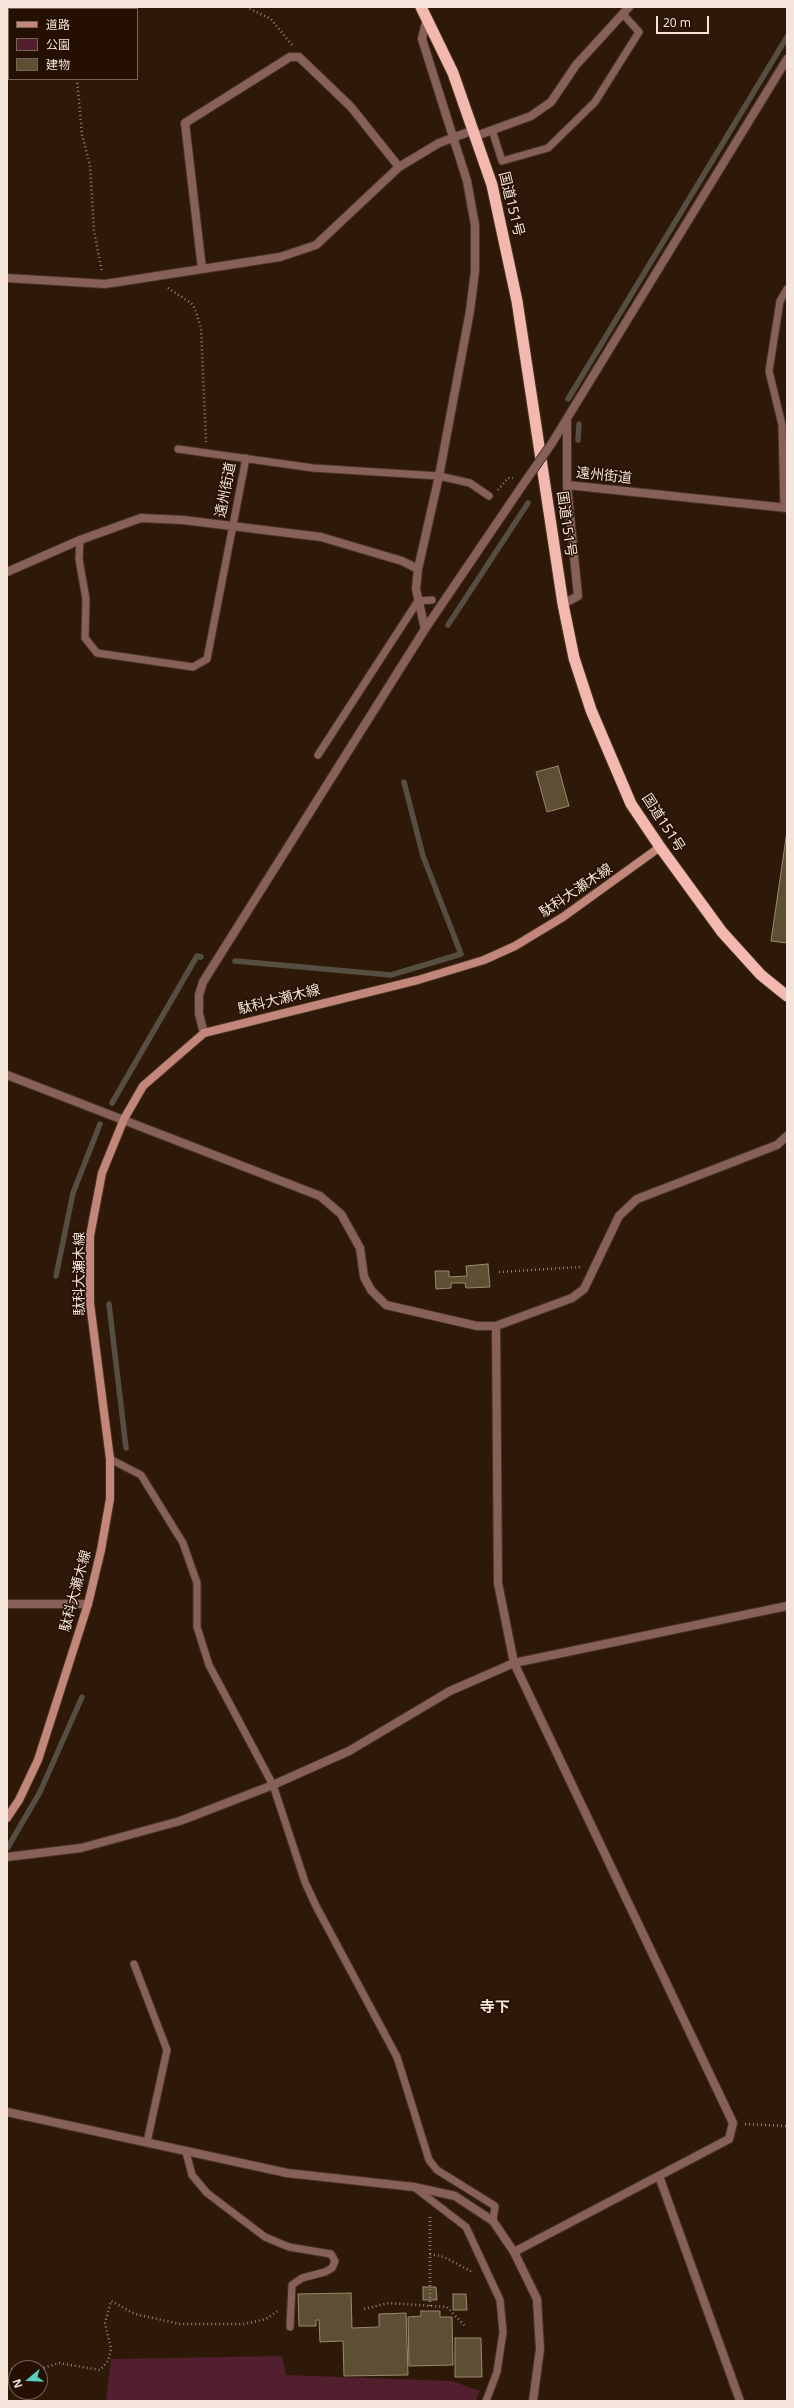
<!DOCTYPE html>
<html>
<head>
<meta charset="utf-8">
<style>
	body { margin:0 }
	#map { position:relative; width:794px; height:2408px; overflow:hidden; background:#2e1808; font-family:"Noto Sans","Noto Sans JP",sans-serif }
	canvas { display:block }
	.frame { position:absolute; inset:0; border:8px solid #f4e4da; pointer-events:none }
	.legend { position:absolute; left:8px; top:8px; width:130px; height:72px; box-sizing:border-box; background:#240f01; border:1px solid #776458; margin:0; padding:5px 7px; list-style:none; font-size:12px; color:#f4e4da }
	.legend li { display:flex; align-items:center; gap:8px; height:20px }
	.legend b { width:20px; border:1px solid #776458 }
	.north { position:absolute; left:8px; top:2360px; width:40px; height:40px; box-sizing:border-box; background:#240f01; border:1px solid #776458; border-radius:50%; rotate:251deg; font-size:11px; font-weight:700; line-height:16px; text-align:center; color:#f4e4da }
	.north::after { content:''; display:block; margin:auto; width:14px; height:18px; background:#57cec2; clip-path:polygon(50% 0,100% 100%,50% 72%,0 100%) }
	.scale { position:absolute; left:656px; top:16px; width:53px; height:18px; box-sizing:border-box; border:2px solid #f4e4da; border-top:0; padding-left:5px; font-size:12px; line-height:14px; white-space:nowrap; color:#f4e4da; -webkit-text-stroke:3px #240f01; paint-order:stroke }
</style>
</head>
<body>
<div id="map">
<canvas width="794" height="2408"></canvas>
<div class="frame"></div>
<ul class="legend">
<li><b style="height:5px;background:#c3867b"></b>道路</li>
<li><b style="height:11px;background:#511f2d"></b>公園</li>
<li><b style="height:11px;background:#5d4f34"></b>建物</li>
</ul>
<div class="north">N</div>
<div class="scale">20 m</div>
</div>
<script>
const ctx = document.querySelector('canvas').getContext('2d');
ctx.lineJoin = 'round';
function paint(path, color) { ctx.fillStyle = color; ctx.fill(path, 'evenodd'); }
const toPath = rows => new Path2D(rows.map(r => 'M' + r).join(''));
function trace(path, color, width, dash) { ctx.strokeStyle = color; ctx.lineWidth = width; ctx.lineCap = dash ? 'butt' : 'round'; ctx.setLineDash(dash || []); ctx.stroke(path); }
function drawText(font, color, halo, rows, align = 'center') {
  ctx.font = font + ' "Noto Sans","Noto Sans JP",sans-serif'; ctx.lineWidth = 3; ctx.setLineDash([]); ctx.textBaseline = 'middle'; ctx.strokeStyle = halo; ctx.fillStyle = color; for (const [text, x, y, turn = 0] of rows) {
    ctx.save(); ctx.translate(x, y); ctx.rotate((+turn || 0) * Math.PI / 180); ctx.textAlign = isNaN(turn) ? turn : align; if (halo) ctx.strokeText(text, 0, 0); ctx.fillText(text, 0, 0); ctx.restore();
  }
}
paint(toPath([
	[282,2356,286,2375,452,2381,480,2391,476,2401,106,2401,111,2359]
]), '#511f2d');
trace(toPath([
	[568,399,787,37],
	[578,440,579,424],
	[448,625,528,503],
	[235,961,391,975,461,954,423,856,404,782],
	[112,1103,197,956,201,957],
	[56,1276,73,1193,100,1124],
	[109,1304,126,1448],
	[8,1847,40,1792,82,1697]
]), '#554f41', 5.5);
const building = toPath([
	[558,766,569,806,547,812,536,772,558,766],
	[787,831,787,943,771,941,787,831],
	[488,1264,490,1287,466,1288,465,1283,451,1283,451,1288,436,1289,435,1271,449,1271,449,1277,467,1276,466,1266,488,1264],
	[423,2287,436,2287,437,2300,423,2300,423,2287],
	[351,2293,352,2328,379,2327,379,2314,406,2313,408,2375,344,2376,343,2341,320,2342,319,2320,316,2320,316,2326,299,2326,298,2294,351,2293],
	[453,2294,466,2294,467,2310,453,2310,453,2294],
	[421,2311,440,2311,440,2317,452,2317,453,2365,409,2366,408,2317,421,2316,421,2311],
	[455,2338,481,2338,482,2377,455,2377,455,2338]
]);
paint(building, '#5d4f34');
trace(building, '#9a8a6e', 1);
const service = toPath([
	[492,130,502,161,548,148,595,102,639,32,623,14],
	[178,449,313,468,439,476,470,483,489,496],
	[784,508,782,425,769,371,780,301,787,289],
	[80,540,79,559,86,599,85,638,97,653,193,667,207,659,246,458],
	[318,755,418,601,432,600],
	[110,1459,141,1475,183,1543,197,1583,197,1627,209,1665,273,1785,305,1882,316,1906,397,2057,429,2160,437,2170,495,2206,493,2221],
	[134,1964,167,2050,147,2142],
	[186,2152,192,2175,207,2193,265,2237,289,2247,331,2254,335,2261,332,2268,325,2272,302,2278,292,2285,290,2327],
	[414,2187,466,2227,500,2300,503,2332,497,2372,486,2401]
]);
const minor = toPath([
	[476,136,531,116,551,102,576,65,629,7],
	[202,269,185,123,290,57,299,57,351,107,399,167],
	[7,278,105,284,280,257,316,245,399,167,439,143,474,130],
	[552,443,787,59],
	[567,485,787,508],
	[7,572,80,540,141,518,183,520,321,537,402,561,418,569],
	[563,604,578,596,567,485,567,421],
	[425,629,416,589,418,569,439,476,470,311,475,271,475,225,467,181,422,39,427,18],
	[204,1033,199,1014,199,995,203,982,425,629,522,486],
	[7,1075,320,1196,341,1214,360,1248,364,1277,371,1290,386,1305,477,1326,496,1326,572,1298,584,1289,619,1216,637,1199,777,1145,787,1136],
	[496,1326,498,1583,514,1663,733,2123,729,2139,514,2252],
	[7,1604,88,1604],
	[7,1857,81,1848,180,1821,273,1785,349,1751,450,1691,514,1663,787,1606],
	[7,2112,287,2173,414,2187,455,2196,493,2221,514,2252,537,2299,540,2349,533,2401],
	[659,2176,740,2401]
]);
const secondary = toPath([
	[7,1818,19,1800,38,1760,88,1604,101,1550,110,1499,110,1459,90,1303,90,1236,102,1173,124,1119,143,1086,204,1033,418,980,484,960,515,946,563,917,660,847]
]);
const trunk = toPath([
	[421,7,453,73,492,185,517,301,563,604,574,658,591,710,631,804,660,847,722,932,761,975,787,996]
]);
trace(service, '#4a3525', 9);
trace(minor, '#4a3525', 10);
trace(secondary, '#4a3525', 10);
trace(trunk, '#4a3525', 13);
trace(toPath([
	[71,7,71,9],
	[246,7,271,19,292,45],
	[77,79,82,135,90,165,94,231,102,272],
	[168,288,191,303,195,309,201,328,206,442],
	[498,490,508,478,513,478],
	[499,1272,581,1267],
	[745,2124,787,2126],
	[430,2254,444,2257,472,2272],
	[430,2306,430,2215],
	[364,2309,389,2303,447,2307,465,2326],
	[7,2369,16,2369],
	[40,2369,59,2363,100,2370,108,2361,111,2349,105,2323,111,2301,135,2314,180,2324,244,2324,266,2319,279,2310]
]), '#938174', 2.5, [1, 3]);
trace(service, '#87605a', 7);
trace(minor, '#87605a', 8);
trace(secondary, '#c3867b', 8);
trace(trunk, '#f4b9ae', 11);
const minorBridge = toPath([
	[522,486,552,443]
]);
trace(minorBridge, '#4a3525', 10, []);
trace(minorBridge, '#87605a', 8);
drawText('14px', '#f4e4da', '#240f01', [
	["国道151号",511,204,76],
	["遠州街道",604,476,6],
	["遠州街道",226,490,-79],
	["国道151号",566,524,82],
	["国道151号",663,823,57],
	["駄科大瀬木線",576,891,-34],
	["駄科大瀬木線",279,1000,-14],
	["駄科大瀬木線",80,1274,-90],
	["駄科大瀬木線",76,1591,-75]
]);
drawText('bold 15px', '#f4e4da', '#240f01', [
	["寺下",495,2008]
]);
</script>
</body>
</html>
